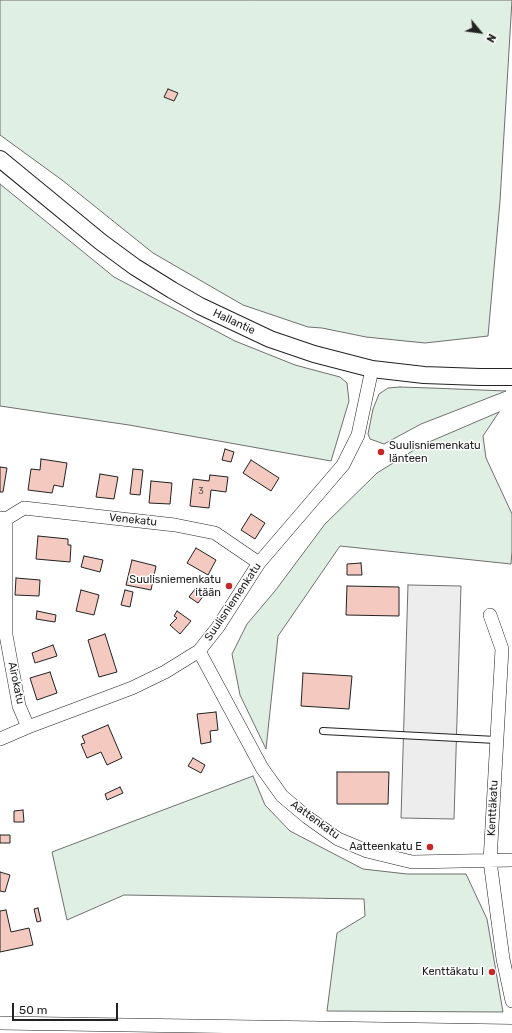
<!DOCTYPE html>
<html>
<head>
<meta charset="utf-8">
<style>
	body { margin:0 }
	#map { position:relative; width:512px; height:1033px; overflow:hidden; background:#fff; font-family:Rubik,sans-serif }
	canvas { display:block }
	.north { position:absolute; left:460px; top:12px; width:40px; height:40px; -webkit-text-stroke:3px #fff; paint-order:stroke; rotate:119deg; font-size:11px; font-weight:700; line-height:16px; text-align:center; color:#222 }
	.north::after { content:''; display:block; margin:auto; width:14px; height:18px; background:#222; clip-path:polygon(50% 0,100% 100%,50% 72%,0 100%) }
	.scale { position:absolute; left:12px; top:1003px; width:106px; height:18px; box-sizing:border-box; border:2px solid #222; border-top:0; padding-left:5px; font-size:12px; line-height:14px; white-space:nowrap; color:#222; -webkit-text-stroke:3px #fff; paint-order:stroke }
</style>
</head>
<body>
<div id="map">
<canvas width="512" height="1033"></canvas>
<div class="north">N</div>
<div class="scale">50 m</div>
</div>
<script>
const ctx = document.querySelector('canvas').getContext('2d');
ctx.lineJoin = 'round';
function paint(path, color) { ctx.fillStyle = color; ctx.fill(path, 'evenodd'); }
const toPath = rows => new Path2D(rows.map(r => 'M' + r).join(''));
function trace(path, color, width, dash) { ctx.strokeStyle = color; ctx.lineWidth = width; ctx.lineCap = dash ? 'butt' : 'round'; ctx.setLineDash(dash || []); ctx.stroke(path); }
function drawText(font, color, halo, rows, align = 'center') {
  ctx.font = font + ' Rubik,sans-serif'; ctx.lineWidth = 3; ctx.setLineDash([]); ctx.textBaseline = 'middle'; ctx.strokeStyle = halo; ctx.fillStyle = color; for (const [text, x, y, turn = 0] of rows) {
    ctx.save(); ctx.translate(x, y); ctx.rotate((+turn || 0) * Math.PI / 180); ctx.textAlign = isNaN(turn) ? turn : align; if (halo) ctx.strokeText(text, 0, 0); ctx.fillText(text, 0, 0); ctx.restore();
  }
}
const green = toPath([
	[0,0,512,0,500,201,488,336,425,343,366,337,322,328,308,327,243,305,153,253,62,180,0,135,0,0],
	[0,184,114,277,235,341,295,365,340,377,347,383,349,401,331,461,129,425,0,406,0,184],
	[400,387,431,388,506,391,421,424,384,444,370,439,368,434,373,409,379,394,388,388,400,387],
	[499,412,483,436,486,458,512,514,512,551,511,564,340,546,278,636,266,749,240,695,232,654,247,624,275,591,325,524,377,473,422,445,499,412],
	[253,776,265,805,290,831,363,869,407,874,466,874,487,919,503,1012,327,1011,337,933,365,916,364,899,124,895,67,920,52,852,253,776]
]);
paint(green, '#e0efe3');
trace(green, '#6f6f6f', 1);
const parking = toPath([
	[408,585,461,586,454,819,401,818,408,585]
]);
paint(parking, '#ededed');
trace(parking, '#6f6f6f', 1);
const building = toPath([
	[168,89,178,93,174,101,164,97,168,89],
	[225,449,234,452,231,462,222,460,225,449],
	[41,459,67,463,63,487,54,485,52,493,28,490,31,469,40,470,41,459],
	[251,460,279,478,271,491,243,473,251,460],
	[0,467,7,468,3,492,0,492,0,467],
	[133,469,143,470,140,495,130,494,133,469],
	[100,474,118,477,114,499,96,497,100,474],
	[210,475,228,477,226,492,211,490,209,508,190,506,193,479,209,481,210,475],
	[151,481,172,483,170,504,149,503,151,481],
	[251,514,265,523,255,539,241,530,251,514],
	[38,536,68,539,68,545,71,545,70,562,36,559,38,536],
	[196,548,216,560,208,575,187,563,196,548],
	[84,556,103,560,100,572,81,567,84,556],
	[132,560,156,566,151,590,126,585,132,560],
	[361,563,362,575,347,575,347,564,361,563],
	[16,578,40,580,39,596,15,595,16,578],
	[347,586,399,587,399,616,346,615,347,586],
	[195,589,204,595,198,603,189,597,195,589],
	[81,590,99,595,94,615,76,611,81,590],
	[125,590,133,592,130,607,121,605,125,590],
	[37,611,56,615,55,622,36,619,37,611],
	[177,611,191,621,180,634,170,625,177,618,174,616,177,611],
	[105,634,117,672,99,677,88,640,105,634],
	[53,645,57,656,35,663,32,653,53,645],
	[50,672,57,693,37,700,30,678,50,672],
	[303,673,352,676,349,709,301,706,303,673],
	[216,712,218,730,210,731,211,742,201,744,197,714,216,712],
	[108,725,122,758,107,765,101,752,87,758,81,744,85,743,82,736,108,725],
	[193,758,205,765,201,773,188,766,193,758],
	[337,772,389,772,388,804,337,804,337,772],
	[120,787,123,793,107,800,105,794,120,787],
	[23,810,24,822,14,822,14,811,23,810],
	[0,835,10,835,10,843,0,843,0,835],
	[0,872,10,875,5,892,0,891,0,872],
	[38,908,41,921,37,922,34,909,38,908],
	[6,910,11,932,29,928,33,945,0,952,0,911,6,910]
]);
paint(building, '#f3c9c0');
trace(building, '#222', 1);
const service = toPath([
	[323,731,496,740]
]);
const minor = toPath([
	[0,518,6,519,24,508,175,525,215,533,259,563],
	[6,519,6,635,19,706,28,727],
	[490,615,502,649,490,861,503,959,512,1001],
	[199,651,262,768,282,796,307,817,338,839,367,851,412,862,512,860],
	[0,739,28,727,132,688,165,672,199,651,218,627,259,563,343,465,358,435,372,369],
	[0,1023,512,1031]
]);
const tertiary = toPath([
	[0,159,101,242,135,267,172,290,200,306,270,339,314,354,372,369,424,375,480,377,512,377]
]);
trace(service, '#222', 8);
trace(minor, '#222', 14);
trace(tertiary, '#222', 18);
trace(service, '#fff', 6);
trace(minor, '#fff', 13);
trace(tertiary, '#fff', 16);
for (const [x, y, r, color] of [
	[381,452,4,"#c62828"],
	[229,586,4,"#c62828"],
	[430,847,4,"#c62828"],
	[492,972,4,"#c62828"]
]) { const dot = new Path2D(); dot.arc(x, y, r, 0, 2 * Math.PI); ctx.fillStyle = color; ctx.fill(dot); trace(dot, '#fff', 1.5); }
drawText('9px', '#564c4a', null, [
	["3",201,491]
]);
drawText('11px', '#222', '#fff', [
	["Hallantie",234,322,25],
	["Venekatu",133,520,6],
	["Suulisniemenkatu",233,602,-56],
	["Airokatu",16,683,78],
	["Kenttäkatu",493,808,-87],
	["Aattenkatu",315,820,36]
]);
drawText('11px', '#222', '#fff', [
	["Suulisniemenkatu",389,446,"left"],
	["länteen",389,459,"left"],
	["Suulisniemenkatu",221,580],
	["itään",221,593],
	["Aatteenkatu E",422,847],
	["Kenttäkatu I",484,972]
], 'right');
</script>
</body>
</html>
